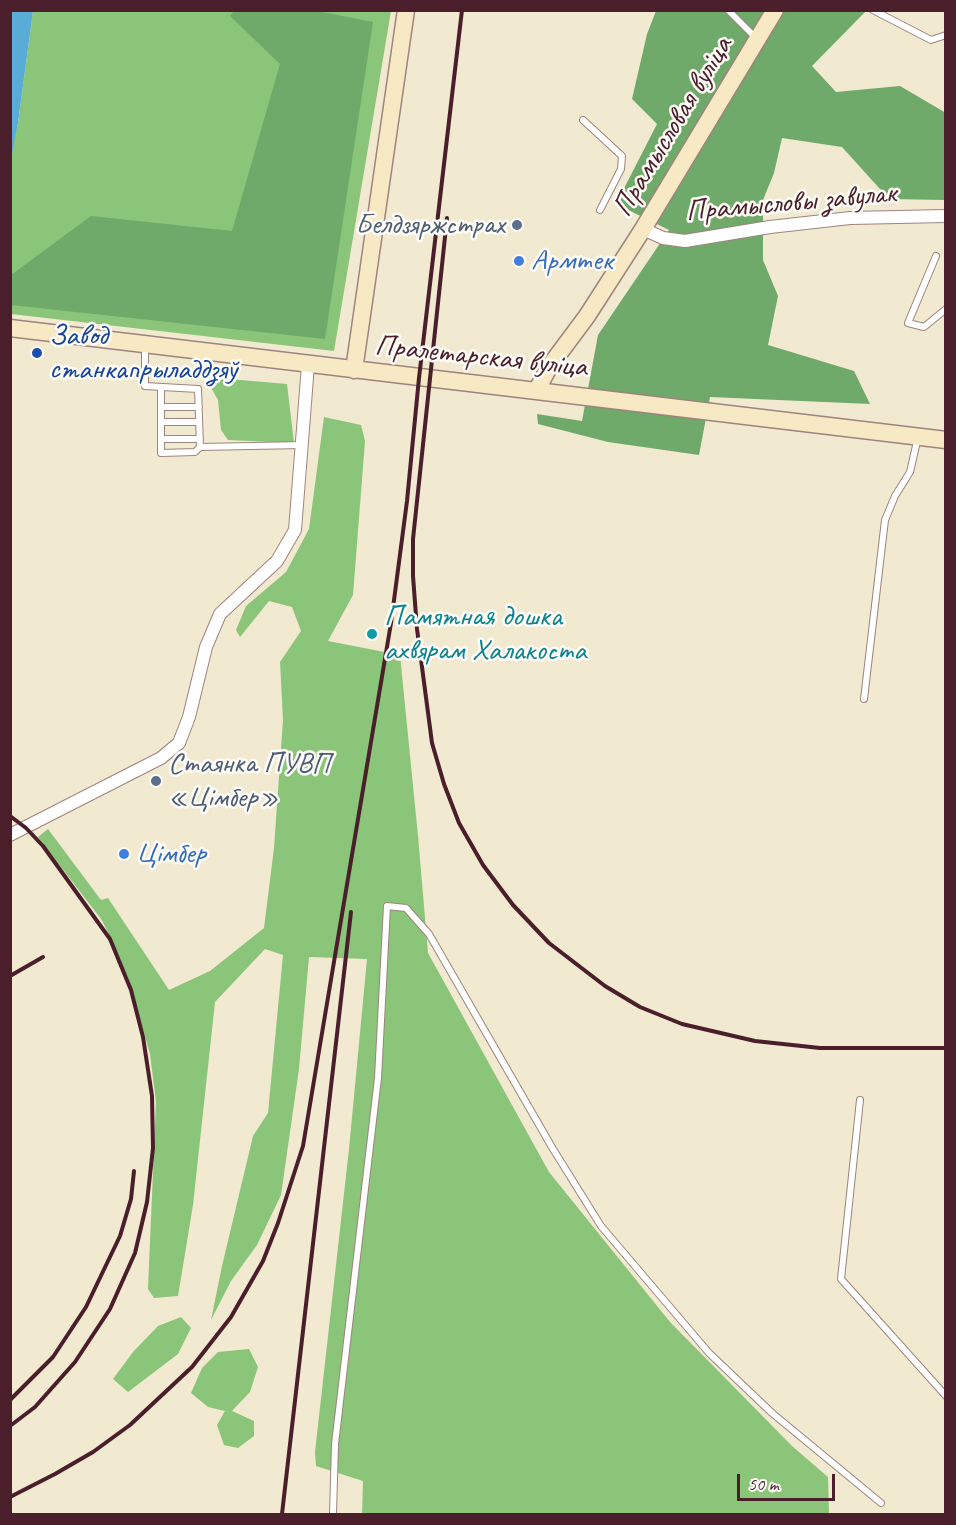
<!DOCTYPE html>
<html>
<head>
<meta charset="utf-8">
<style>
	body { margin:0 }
	#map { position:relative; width:956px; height:1525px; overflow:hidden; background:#f2e9d1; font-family:Caveat,sans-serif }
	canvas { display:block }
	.frame { position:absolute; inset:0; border:12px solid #4a1f2b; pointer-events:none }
	.scale { position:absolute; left:737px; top:1474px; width:98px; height:27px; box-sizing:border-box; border:3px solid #4a1f2b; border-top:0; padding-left:8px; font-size:18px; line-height:21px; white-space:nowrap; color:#4a1f2b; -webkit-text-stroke:4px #fdfcf7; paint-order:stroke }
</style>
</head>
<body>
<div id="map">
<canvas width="956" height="1525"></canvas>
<div class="frame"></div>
<div class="scale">50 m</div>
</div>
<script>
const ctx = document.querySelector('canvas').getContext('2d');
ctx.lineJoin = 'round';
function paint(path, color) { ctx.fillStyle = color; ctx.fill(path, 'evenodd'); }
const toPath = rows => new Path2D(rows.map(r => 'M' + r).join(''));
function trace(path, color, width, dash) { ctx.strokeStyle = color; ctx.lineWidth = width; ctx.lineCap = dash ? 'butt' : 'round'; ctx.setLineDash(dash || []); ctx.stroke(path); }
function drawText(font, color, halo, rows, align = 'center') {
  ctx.font = font + ' Caveat,sans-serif'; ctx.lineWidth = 5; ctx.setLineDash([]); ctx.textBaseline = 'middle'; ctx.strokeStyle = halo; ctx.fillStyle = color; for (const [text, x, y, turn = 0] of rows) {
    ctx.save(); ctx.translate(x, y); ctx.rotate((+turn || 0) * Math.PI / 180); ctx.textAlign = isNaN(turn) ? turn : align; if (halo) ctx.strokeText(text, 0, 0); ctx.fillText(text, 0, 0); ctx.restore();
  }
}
paint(toPath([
	[33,11,391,11,334,351,11,314,10,158,18,123],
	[205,377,287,384,294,443,228,440,221,430,218,400],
	[324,417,361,425,365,441,353,595,328,641,400,655,418,836,428,953,549,1172,670,1322,792,1446,828,1477,829,1514,362,1514,363,1481,316,1466,315,1452,349,1149,367,959,309,957,299,1069,281,1195,257,1245,231,1281,211,1320,222,1266,253,1136,268,1113,283,955,265,949,215,1002,193,1205,178,1296,154,1298,148,1289,156,1102,150,1054,129,980,108,932,101,919,38,837,48,829,101,900,108,898,169,990,210,971,264,928,274,848,283,720,280,662,301,631,292,607,269,601,240,637,236,630,246,606,286,572,309,529],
	[181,1317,191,1328,178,1354,128,1392,113,1379,133,1352,158,1326],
	[249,1349,258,1367,250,1392,232,1411,254,1421,254,1436,238,1448,224,1445,217,1425,225,1411,208,1407,191,1393,202,1368,218,1352]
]), '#8ac57a');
paint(toPath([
	[312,10,373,22,325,339,11,305,11,275,91,216,232,231,280,64,230,16,234,11],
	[656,11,866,11,812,66,836,92,900,86,946,113,945,200,889,199,842,147,782,138,774,173,763,200,763,260,778,296,768,345,854,371,870,404,710,397,699,455,608,442,538,424,537,414,582,421,598,335,669,230,616,204,657,124,632,99,647,34]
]), '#6faa6a');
paint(toPath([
	[11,10,33,11,18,123,11,158]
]), '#59acd5');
const service = toPath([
	[728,10,757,39],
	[873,10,931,40,946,35],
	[583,120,622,156,621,169,600,210],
	[936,256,908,323,924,327,946,309],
	[145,347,145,386,198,389,200,447,303,445],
	[161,387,161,453,195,452,200,447],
	[161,407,199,407],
	[161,422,199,422],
	[161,439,200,439],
	[864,699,885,520,895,496,910,472,918,437],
	[860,1100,841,1279,946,1396],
	[333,1514,335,1444,378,1078,387,906,406,908,429,934,553,1149,601,1226,709,1353,772,1413,881,1503]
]);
const minor = toPath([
	[643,229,663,238,685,241,770,227,850,218,946,216],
	[10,835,161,758,179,743,189,717,206,647,220,614,277,561,295,530,308,365]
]);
const secondary = toPath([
	[10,328,946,440],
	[354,370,406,10],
	[537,390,549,367,587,316,643,229,775,10]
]);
trace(service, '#9e847e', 8);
trace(minor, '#9e847e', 14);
trace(secondary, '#9e847e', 19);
trace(service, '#fff', 6);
trace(minor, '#fff', 12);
trace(secondary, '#f6e9c3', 16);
trace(toPath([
	[447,218,413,539,413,576,417,629,432,743,444,784,459,823,483,865,513,905,549,943,605,986,640,1007,682,1024,755,1041,820,1048,946,1048],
	[10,816,26,828,43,846,110,939,131,990,143,1037,152,1096,153,1148,147,1202,135,1253,110,1309,75,1362,35,1407,10,1426],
	[10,976,43,957],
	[10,1400,53,1357,86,1307,120,1236,131,1199,134,1171],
	[10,1497,55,1474,93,1452,130,1425,192,1367,231,1317,263,1261,278,1223,303,1146,391,623,407,501,419,378,462,10],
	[282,1514,351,912]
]), '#4a1f2b', 4);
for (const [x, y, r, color] of [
	[517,225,6,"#5c6f8a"],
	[519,261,6,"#3f7fe0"],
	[37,353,6,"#1a4fb4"],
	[372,634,6,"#0f9aa8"],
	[156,781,6,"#5c6f8a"],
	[124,854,6,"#3f7fe0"]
]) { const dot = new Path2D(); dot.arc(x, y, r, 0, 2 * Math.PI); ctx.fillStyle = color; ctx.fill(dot); trace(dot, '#fdfcf7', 2); }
drawText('30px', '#4a1f2b', '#fdfcf7', [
	["Прамысловая вуліца",673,127,-59],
	["Прамысловы завулак",791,203,-5],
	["Пралетарская вуліца",481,357,6]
]);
drawText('30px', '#4e5e75', '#fdfcf7', [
	["Белдзяржстрах",505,225],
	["Стаянка ПУВП",168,764,"left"],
	["«Цімбер»",168,798,"left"]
], 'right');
drawText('30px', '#366cbe', '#fdfcf7', [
	["Армтек",531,261],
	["Цімбер",136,854]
], 'left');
drawText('30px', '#164399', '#fdfcf7', [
	["Завод",49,336],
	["станкапрыладдзяў",49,370]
], 'left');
drawText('30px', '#0d838f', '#fdfcf7', [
	["Памятная дошка",384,617],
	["ахвярам Халакоста",384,651]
], 'left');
</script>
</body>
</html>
